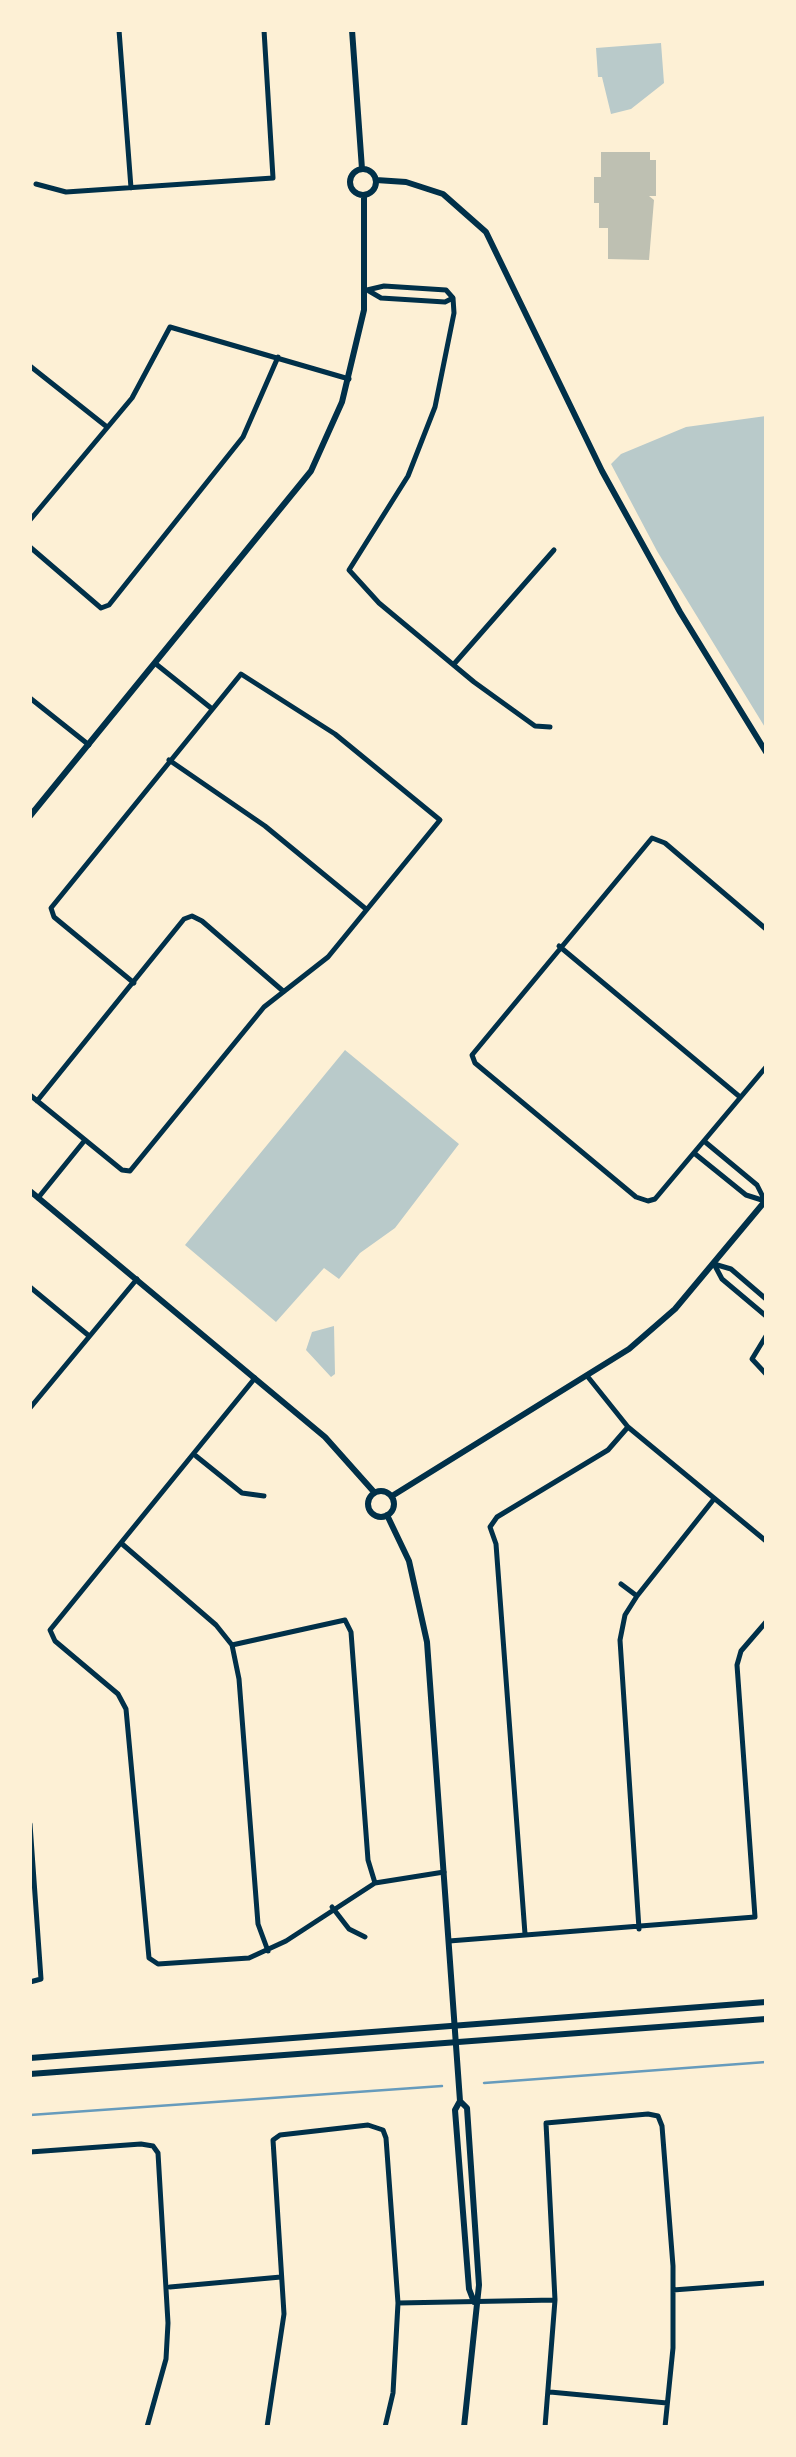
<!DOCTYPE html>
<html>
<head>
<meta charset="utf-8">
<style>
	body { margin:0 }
	#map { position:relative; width:796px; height:2457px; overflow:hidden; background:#fdf0d5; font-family:Arial,sans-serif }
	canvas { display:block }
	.frame { position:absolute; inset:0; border:32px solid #fdf0d5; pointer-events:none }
</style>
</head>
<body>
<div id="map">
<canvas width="796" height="2457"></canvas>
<div class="frame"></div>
</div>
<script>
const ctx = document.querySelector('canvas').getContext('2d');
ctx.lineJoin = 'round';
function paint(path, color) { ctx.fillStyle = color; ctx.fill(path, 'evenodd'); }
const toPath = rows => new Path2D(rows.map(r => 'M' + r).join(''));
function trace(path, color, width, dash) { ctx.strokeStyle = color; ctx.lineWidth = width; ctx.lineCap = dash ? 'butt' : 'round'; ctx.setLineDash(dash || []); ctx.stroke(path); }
paint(toPath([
	[661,43,664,83,631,109,611,114,602,77,598,77,596,48],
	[766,416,766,729,657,551,611,464,621,454,686,427],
	[345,1050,459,1144,395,1228,360,1253,339,1279,324,1268,276,1322,185,1245],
	[334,1326,335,1374,331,1377,306,1350,312,1332]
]), '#b9caca');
trace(toPath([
	[484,2083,766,2062],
	[30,2115,442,2086]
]), '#669bbc', 2.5);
paint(toPath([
	[601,152,650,152,650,160,656,160,656,196,649,196,654,200,649,260,608,259,608,228,599,228,599,203,594,203,594,177,601,177]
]), '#bec0b2');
trace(toPath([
	[119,30,131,188],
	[36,184,66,192,273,178,264,30],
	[367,290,384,286,446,290,453,298],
	[369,291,381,298,445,302,453,298],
	[453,298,454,313,435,407,408,476,349,570,379,603,474,682,535,726,550,727],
	[30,366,107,427],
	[30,520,132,398,170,327,349,379],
	[30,547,101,608,109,605,243,437,278,357],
	[156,664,211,708],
	[454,664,554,550],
	[30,698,89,745],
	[169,760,265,826,366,909],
	[766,929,665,843,652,838,472,1055,475,1063,636,1197,648,1201,655,1199,766,1067],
	[559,946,740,1097],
	[30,1095,122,1170,130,1171,264,1007,328,957,440,820,335,734,241,674,51,908,54,917,134,983],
	[37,1101,184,919,192,916,202,921,283,991],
	[704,1141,757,1185,765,1201],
	[694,1153,746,1195,765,1201],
	[38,1198,85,1140],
	[714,1264,722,1279,766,1316],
	[714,1264,731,1269,766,1299],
	[30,1287,88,1335],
	[766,1336,752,1359,766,1374],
	[588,1377,628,1427,766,1541],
	[255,1378,50,1630,55,1641,118,1694,126,1709,149,1958,158,1964,249,1958,286,1941,375,1883,444,1872],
	[30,1408,137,1279],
	[196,1456,242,1493,264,1496],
	[121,1543,216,1625,232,1645,239,1679,258,1924,268,1951],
	[621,1584,637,1596],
	[232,1645,345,1620,351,1632,368,1860,375,1883],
	[30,1824,41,1979,30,1982],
	[332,1907,349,1929,365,1937],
	[639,1929,620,1640,625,1615,637,1596,714,1499],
	[525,1934,496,1544,490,1527,497,1517,608,1450,628,1427],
	[449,1941,755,1917,737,1665,741,1651,766,1622],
	[30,2152,141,2144,153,2146,158,2153,168,2323,166,2359,147,2427],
	[170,2287,281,2277],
	[673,2290,766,2283],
	[398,2303,555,2300],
	[550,2392,667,2403],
	[267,2427,284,2314,273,2140,280,2135,368,2125,383,2130,386,2138,398,2303,393,2393,385,2427],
	[545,2427,555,2300,546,2123,648,2114,658,2116,662,2126,673,2266,673,2348,665,2427]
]), '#003049', 5);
trace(toPath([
	[352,30,362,169],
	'350 182a13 13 0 1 1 26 0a13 13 0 1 1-26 0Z',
	[376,180,406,182,443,194,486,232,602,471,680,612,766,752],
	[30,816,311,471,342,402,364,310,364,195],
	[30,1191,325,1437,374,1492],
	'368 1504a13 13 0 1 1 26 0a13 13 0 1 1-26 0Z',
	[392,1496,629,1349,675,1309,766,1200],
	[387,1515,409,1561,427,1642,460,2101,455,2110,469,2289,474,2302],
	[460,2101,467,2108,479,2285,464,2427]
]), '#003049', 6);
trace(toPath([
	[30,2058,766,2002],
	[30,2074,766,2019]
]), '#003049', 6);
</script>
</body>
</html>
